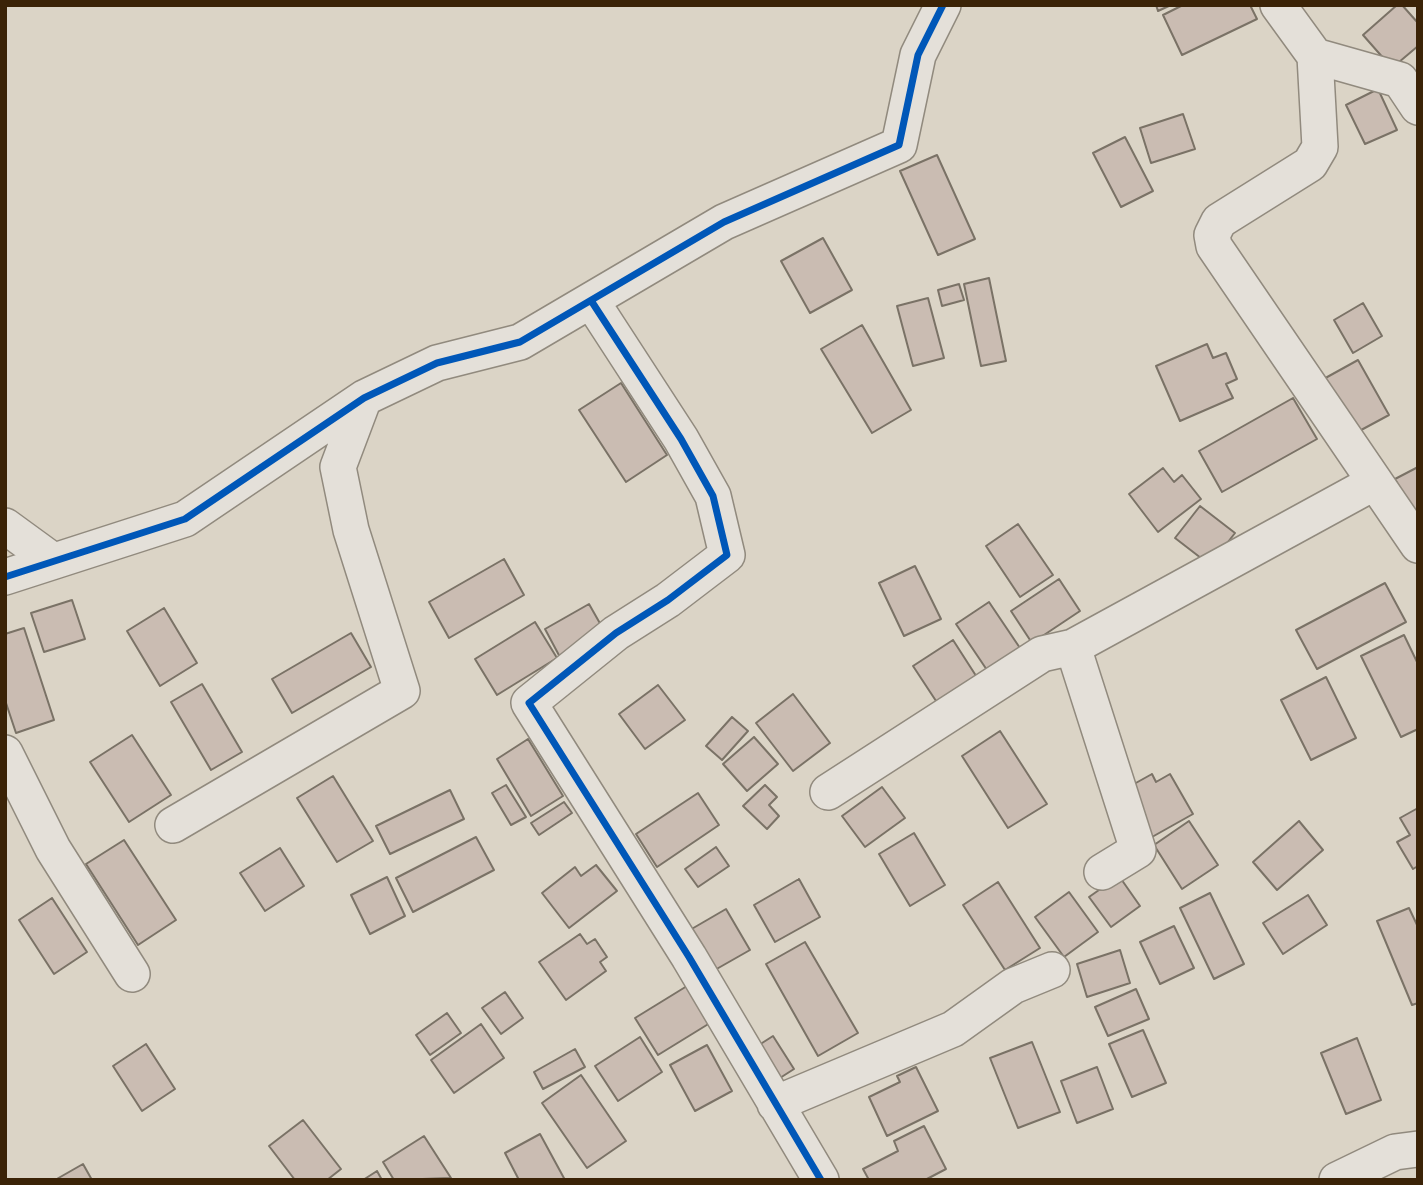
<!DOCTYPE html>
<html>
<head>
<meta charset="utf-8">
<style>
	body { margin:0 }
	#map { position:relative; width:1423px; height:1185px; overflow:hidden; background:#dbd4c6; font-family:"EB Garamond",serif }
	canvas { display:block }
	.frame { position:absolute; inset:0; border:7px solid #3b2307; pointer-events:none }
</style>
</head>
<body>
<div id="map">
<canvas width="1423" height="1185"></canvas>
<div class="frame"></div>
</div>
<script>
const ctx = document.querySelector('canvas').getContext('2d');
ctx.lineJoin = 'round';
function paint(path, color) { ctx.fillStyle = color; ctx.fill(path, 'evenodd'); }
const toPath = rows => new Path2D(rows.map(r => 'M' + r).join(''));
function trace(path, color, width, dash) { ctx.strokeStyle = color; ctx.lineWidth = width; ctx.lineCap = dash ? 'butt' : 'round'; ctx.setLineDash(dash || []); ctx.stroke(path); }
const building = toPath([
	[1156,5,1171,5,1158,11,1156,5],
	[1183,5,1250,5,1257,19,1182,55,1163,15,1183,5],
	[1397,5,1402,5,1418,23,1418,46,1392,68,1363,35,1397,5],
	[1378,89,1397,130,1365,144,1346,105,1378,89],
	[1183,114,1195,149,1151,163,1140,128,1183,114],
	[1125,137,1153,191,1121,207,1093,153,1125,137],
	[937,155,975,239,938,255,900,171,937,155],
	[823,238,852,290,810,313,781,261,823,238],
	[989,278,1006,361,981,366,964,284,989,278],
	[959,284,964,300,942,306,938,290,959,284],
	[928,298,944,358,913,366,897,306,928,298],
	[1363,303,1382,336,1353,353,1334,320,1363,303],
	[862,325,911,410,872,433,821,349,862,325],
	[1207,344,1213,358,1226,353,1237,379,1226,384,1233,398,1180,421,1156,366,1207,344],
	[1358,360,1389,415,1350,436,1320,381,1358,360],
	[621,383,667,455,626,482,579,410,621,383],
	[1293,398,1317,439,1222,492,1199,451,1293,398],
	[1418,467,1418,513,1414,515,1395,479,1418,467],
	[1163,468,1174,482,1182,475,1201,499,1158,532,1129,494,1163,468],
	[1200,506,1235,533,1210,565,1175,538,1200,506],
	[1018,524,1053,575,1020,597,986,546,1018,524],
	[504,559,524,595,449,638,429,602,504,559],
	[915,566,941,619,904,636,879,583,915,566],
	[1059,579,1080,611,1032,643,1011,611,1059,579],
	[1385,583,1406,622,1317,669,1296,630,1385,583],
	[72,600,85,639,44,652,31,613,72,600],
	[989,602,1024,654,991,676,956,624,989,602],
	[589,604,606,634,561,659,545,629,589,604],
	[164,608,197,663,160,686,127,631,164,608],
	[535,622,557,658,497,695,475,659,535,622],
	[24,628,54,720,16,733,5,700,5,634,24,628],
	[351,633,371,667,292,713,272,679,351,633],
	[1404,635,1418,664,1418,729,1401,737,1361,656,1404,635],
	[953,640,980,682,940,707,913,666,953,640],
	[1326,677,1356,738,1311,760,1281,700,1326,677],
	[202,684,242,752,211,770,171,702,202,684],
	[658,685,685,720,645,749,619,714,658,685],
	[793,694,830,743,793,771,756,723,793,694],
	[732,717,748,731,722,760,706,746,732,717],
	[1000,731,1047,804,1008,828,962,756,1000,731],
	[132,735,171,795,129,822,90,762,132,735],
	[754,737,778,764,747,791,723,764,754,737],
	[528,739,563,796,531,816,497,759,528,739],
	[1152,774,1156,782,1170,774,1193,814,1152,837,1125,789,1152,774],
	[333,776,373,841,337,862,297,798,333,776],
	[506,785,526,817,511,825,492,793,506,785],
	[765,785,777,797,769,805,779,816,767,829,743,806,765,785],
	[882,787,905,818,865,847,842,816,882,787],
	[450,790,464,819,390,854,376,826,450,790],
	[698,793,719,825,657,867,636,834,698,793],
	[564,802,572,813,539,835,531,823,564,802],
	[1418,808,1418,866,1413,869,1397,842,1410,835,1400,818,1418,808],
	[1189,821,1218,865,1182,889,1154,845,1189,821],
	[1299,821,1323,850,1277,890,1253,862,1299,821],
	[914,833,945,885,910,906,879,854,914,833],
	[476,837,494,870,413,912,396,878,476,837],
	[124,840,176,920,138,945,86,864,124,840],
	[716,847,729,866,698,887,685,869,716,847],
	[280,848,304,886,265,911,240,873,280,848],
	[596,865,617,891,569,928,542,893,575,867,581,876,596,865],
	[1119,876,1140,906,1111,927,1089,897,1119,876],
	[387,877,405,916,370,934,351,895,387,877],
	[799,879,820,917,775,942,754,905,799,879],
	[998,882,1040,948,1005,970,963,905,998,882],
	[1069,892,1098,932,1064,957,1035,917,1069,892],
	[1210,893,1244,964,1214,979,1180,908,1210,893],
	[1308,895,1327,925,1283,954,1263,923,1308,895],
	[52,898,87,952,54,974,19,920,52,898],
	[1409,908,1418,927,1418,1003,1412,1005,1377,921,1409,908],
	[726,909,750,950,706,975,683,934,726,909],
	[1174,926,1194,968,1160,984,1140,942,1174,926],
	[580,934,587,944,595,939,607,957,600,962,606,971,566,1000,539,962,580,934],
	[805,942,858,1033,818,1056,766,964,805,942],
	[1120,950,1130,983,1087,997,1077,964,1120,950],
	[687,986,710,1023,658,1055,635,1018,687,986],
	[1136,989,1149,1019,1108,1036,1095,1007,1136,989],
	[505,992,523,1018,501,1034,482,1008,505,992],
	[447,1013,461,1033,430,1055,416,1035,447,1013],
	[481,1024,504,1058,454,1093,431,1060,481,1024],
	[1143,1030,1166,1083,1132,1097,1109,1044,1143,1030],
	[773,1036,794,1069,769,1085,748,1052,773,1036],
	[640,1037,662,1072,618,1101,595,1066,640,1037],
	[1357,1038,1381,1100,1346,1114,1321,1053,1357,1038],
	[1032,1042,1060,1112,1018,1128,990,1058,1032,1042],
	[146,1044,175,1089,142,1111,113,1066,146,1044],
	[707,1045,732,1091,695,1111,670,1065,707,1045],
	[575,1049,585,1067,543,1089,534,1072,575,1049],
	[916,1067,938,1111,887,1136,869,1097,900,1082,897,1076,916,1067],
	[1097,1067,1113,1109,1077,1123,1061,1081,1097,1067],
	[581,1075,626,1141,587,1168,542,1103,581,1075],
	[303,1120,341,1169,327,1180,295,1180,269,1146,303,1120],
	[924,1126,946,1169,925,1180,869,1180,863,1169,898,1151,894,1141,924,1126],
	[540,1134,565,1180,519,1180,505,1153,540,1134],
	[424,1136,451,1178,394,1180,383,1162,424,1136],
	[83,1164,92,1180,55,1180,83,1164],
	[377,1171,382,1180,363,1180,377,1171]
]);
paint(building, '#cabcb2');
trace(building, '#7a7266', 2);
const minor = toPath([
	[1278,5,1315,56,1320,147,1310,164,1219,221,1212,235,1214,246,1418,545],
	[1315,56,1400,80,1418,107],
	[592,302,681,439,713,496,727,555,668,600,616,633,529,703,689,957,821,1180],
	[5,526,53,561],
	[5,577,185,519,364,398,437,363,520,342,724,222,899,145,918,55,943,5],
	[1073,647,1138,850,1102,872],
	[5,753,53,849,132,974],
	[828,792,1042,654,1073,647,1375,482],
	[173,825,402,691,351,530,338,467,364,398],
	[775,1104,953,1029,1013,986,1052,970],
	[1337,1180,1395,1152,1418,1149]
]);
trace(minor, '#918a7e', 38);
trace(minor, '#e4e0d9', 35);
trace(toPath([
	[592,302,681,439,713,496,727,555,668,600,616,633,529,703,689,957,821,1180],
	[5,577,185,519,364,398,437,363,520,342,724,222,899,145,918,55,943,5]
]), '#0057b8', 7);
</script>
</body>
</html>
